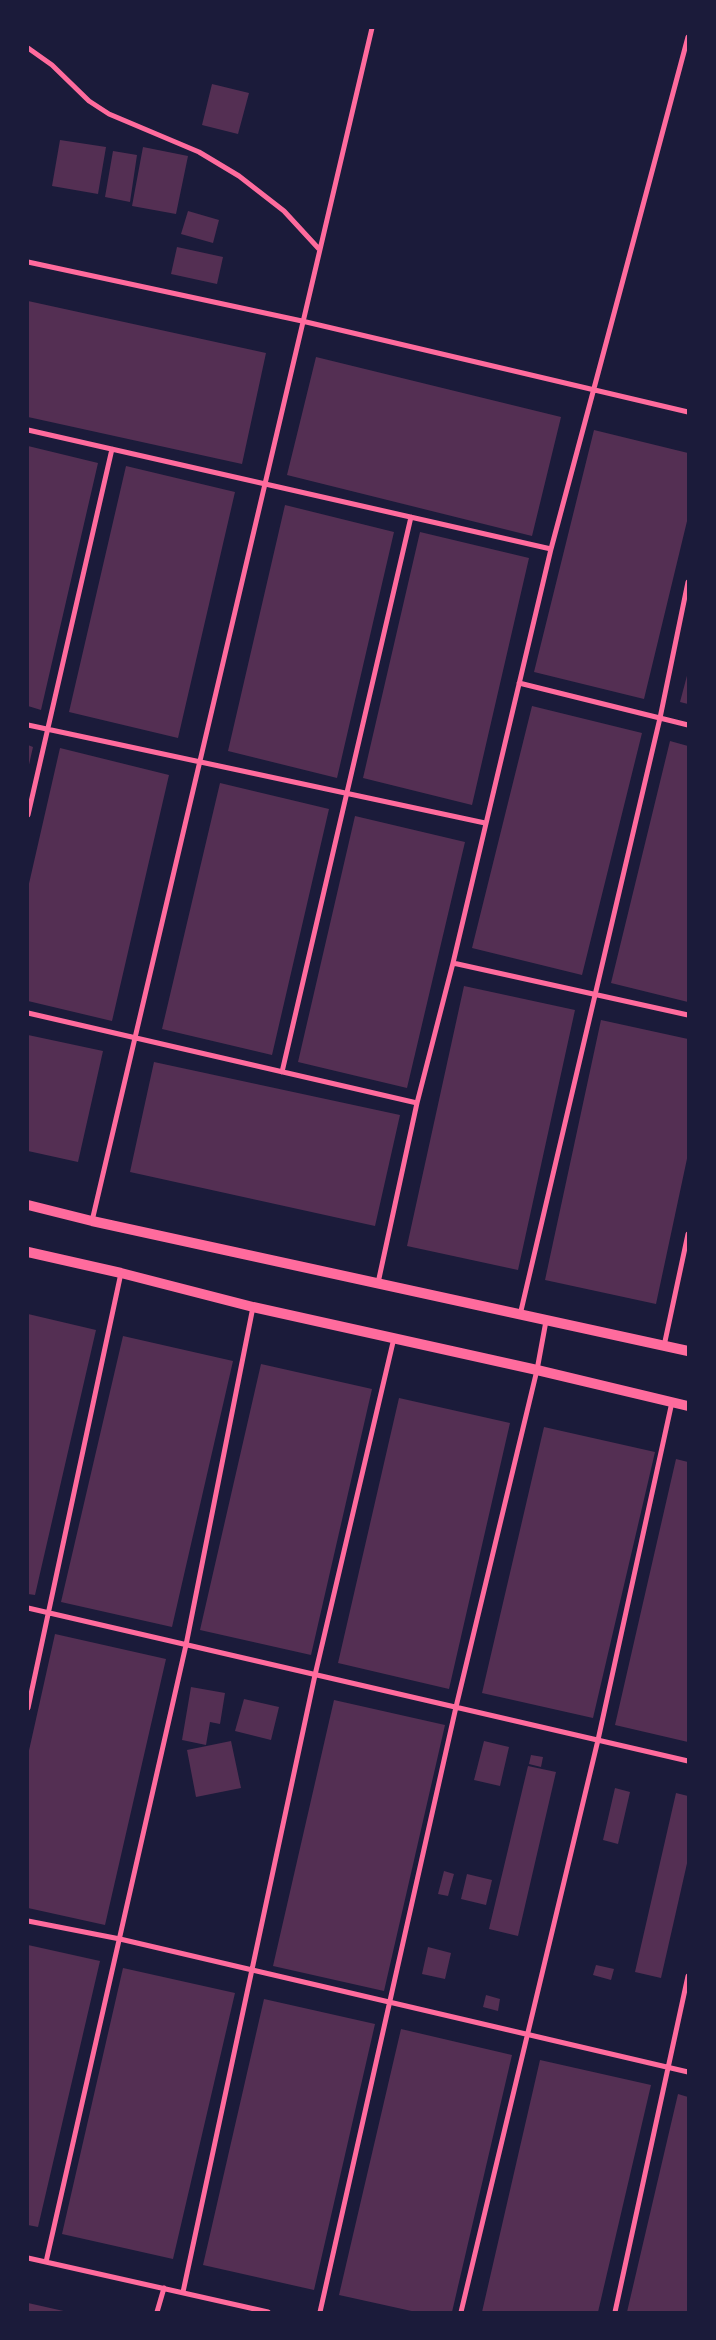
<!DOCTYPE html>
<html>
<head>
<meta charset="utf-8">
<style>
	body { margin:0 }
	#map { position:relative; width:716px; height:2340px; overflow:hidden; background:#1b1b3a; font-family:Jost,sans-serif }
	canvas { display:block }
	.frame { position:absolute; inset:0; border:29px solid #1b1b3a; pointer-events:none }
</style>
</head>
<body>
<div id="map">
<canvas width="716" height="2340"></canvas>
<div class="frame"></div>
</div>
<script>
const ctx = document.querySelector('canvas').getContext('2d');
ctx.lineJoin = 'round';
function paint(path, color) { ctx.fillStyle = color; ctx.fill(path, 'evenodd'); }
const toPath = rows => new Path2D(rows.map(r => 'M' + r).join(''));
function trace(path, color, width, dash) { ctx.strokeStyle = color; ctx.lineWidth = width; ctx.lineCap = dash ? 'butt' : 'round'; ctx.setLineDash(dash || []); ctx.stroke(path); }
paint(toPath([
	[212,84,249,93,238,134,202,125],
	[60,140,106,147,98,194,52,186],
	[143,147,188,156,176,214,132,206],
	[113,151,137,155,130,202,105,197],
	[188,211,219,220,213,243,181,234],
	[177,247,223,257,217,284,171,274],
	[28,301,266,353,242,464,28,417],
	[316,357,561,417,532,536,287,475],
	[594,430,688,453,688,517,644,699,534,672],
	[28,446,98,463,41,710,28,706],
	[126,466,235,492,178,738,69,712],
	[285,505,394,532,337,778,228,751],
	[420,532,529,558,472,805,363,778],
	[688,672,688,704,680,702],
	[532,706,642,733,582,975,472,948],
	[670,741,688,746,688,1002,611,983],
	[28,745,33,747,28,769],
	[60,748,169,775,112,1021,28,1001,28,888],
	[220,783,329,809,272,1055,162,1029],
	[355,816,465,842,407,1088,298,1062],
	[464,986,575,1010,518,1270,407,1246],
	[601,1020,688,1039,688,1154,656,1304,545,1280],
	[28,1035,103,1051,78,1162,28,1151],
	[154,1062,400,1115,375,1226,130,1172],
	[28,1314,96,1330,35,1595,28,1594],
	[123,1336,233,1361,172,1627,61,1602],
	[261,1364,372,1389,311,1655,200,1630],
	[399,1398,510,1423,449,1689,338,1663],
	[544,1427,655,1452,593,1718,482,1693],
	[676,1459,688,1462,688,1742,615,1725],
	[55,1634,166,1659,105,1925,28,1908,28,1755],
	[191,1687,225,1693,220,1724,210,1722,206,1745,182,1740],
	[244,1699,279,1707,271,1740,235,1731],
	[334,1700,445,1725,384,1991,273,1966],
	[231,1741,241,1788,196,1797,187,1750],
	[484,1741,509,1747,500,1786,474,1780],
	[531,1755,543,1757,541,1767,529,1764],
	[528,1766,556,1772,518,1936,489,1929],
	[615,1788,630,1792,618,1844,603,1840],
	[676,1793,688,1796,688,1859,661,1978,635,1972],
	[444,1871,454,1874,448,1896,438,1894],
	[467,1874,492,1880,486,1905,461,1899],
	[28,1945,100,1961,38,2227,28,2225],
	[428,1947,451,1953,445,1979,422,1974],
	[596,1965,614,1969,611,1980,593,1975],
	[123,1968,235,1993,173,2259,62,2234],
	[486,1995,500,1999,498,2011,483,2007],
	[264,1999,375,2024,314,2290,203,2265],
	[401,2029,512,2055,452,2312,416,2312,339,2295],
	[540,2060,651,2085,598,2312,482,2312],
	[678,2094,688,2097,688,2312,627,2312],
	[28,2303,68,2312,28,2312]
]), '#542f53');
trace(toPath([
	[28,48,52,65,89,101,109,114,199,152,239,176,284,211,319,249],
	[28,262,302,321,688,412],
	[28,430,551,549],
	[519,683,688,725],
	[28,725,485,823],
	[28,815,112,449],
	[453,963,688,1015],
	[28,1013,417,1103],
	[282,1072,411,517],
	[92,1221,372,28],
	[378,1283,417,1103,453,963,551,549,688,37],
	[520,1315,660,718,688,582],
	[664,1346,688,1234],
	[28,1608,688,1761],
	[28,1708,121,1273],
	[28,1921,120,1939,688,2072],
	[28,2258,268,2312],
	[46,2262,186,1645,253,1307],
	[183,2292,315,1675,394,1338],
	[157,2312,164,2288],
	[320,2312,456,1707,537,1370,546,1321],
	[461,2312,598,1740,672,1402],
	[615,2312,688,1976]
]), '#ff6b9d', 5);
trace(toPath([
	[28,1205,92,1221,688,1351],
	[28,1252,121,1273,253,1307,537,1370,688,1406]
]), '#ff6b9d', 10);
</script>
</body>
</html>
